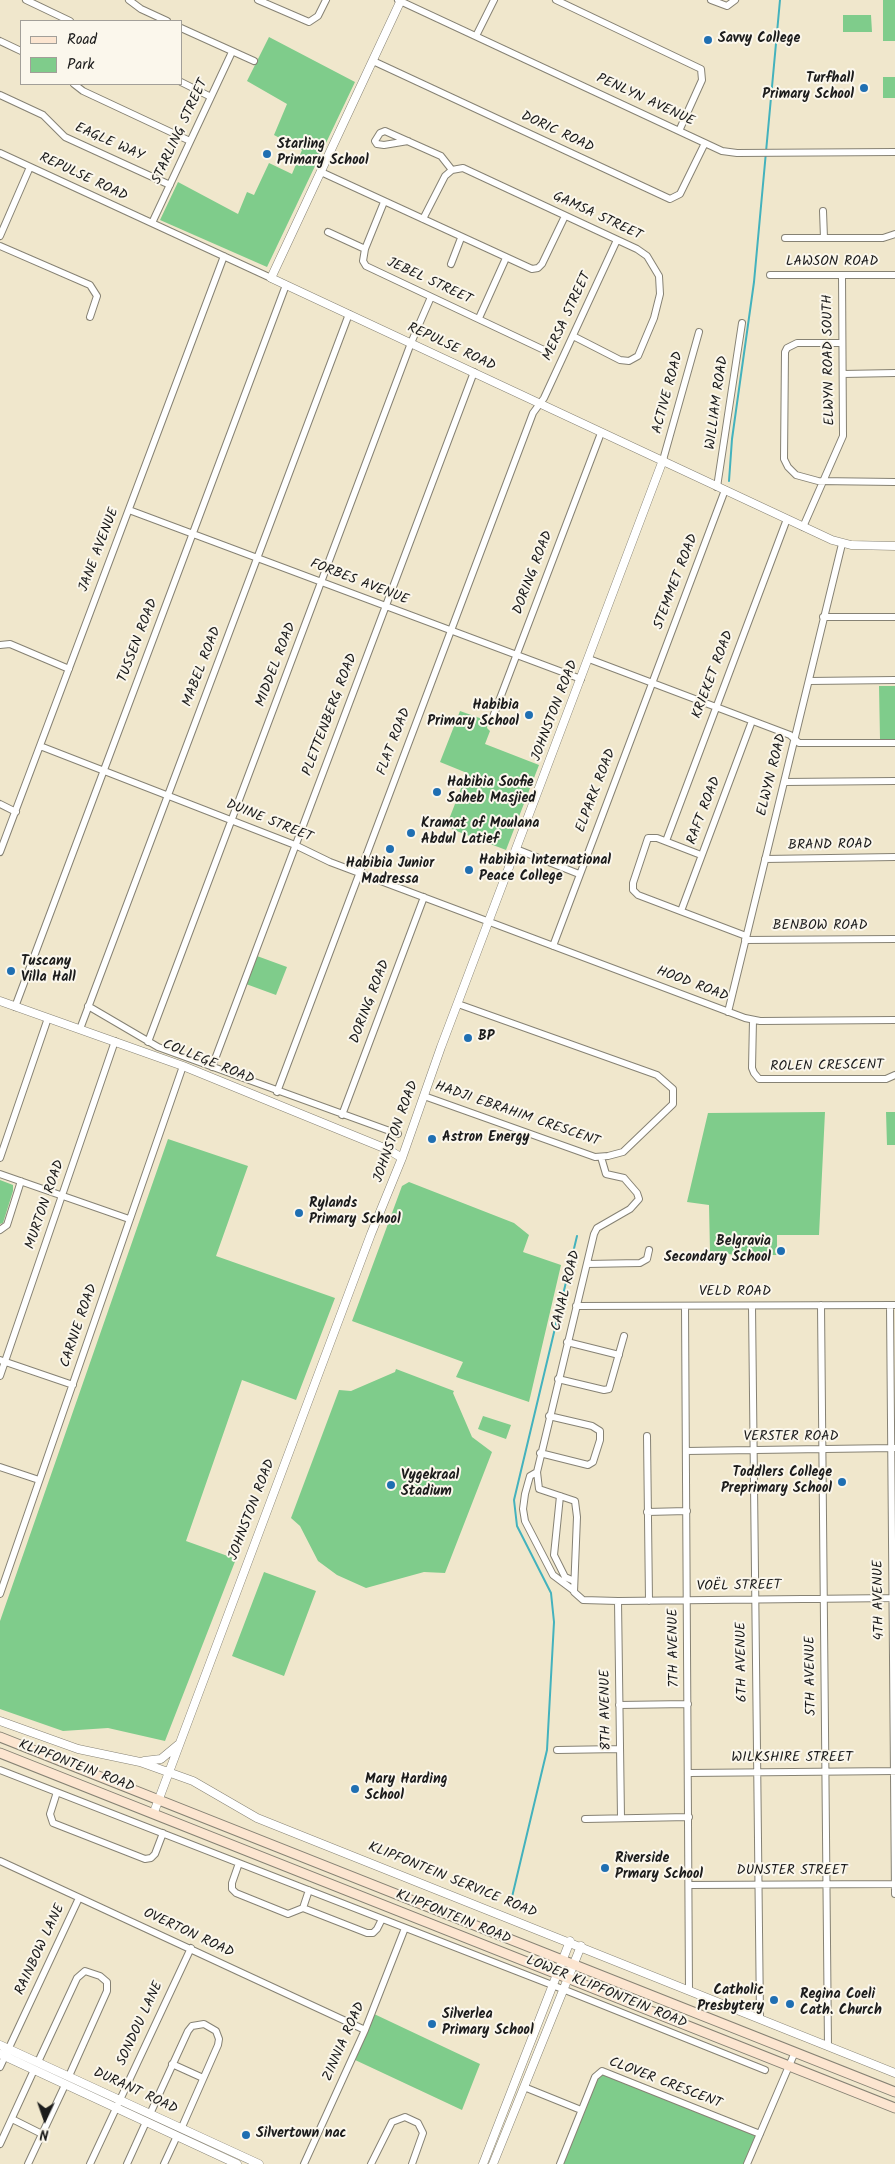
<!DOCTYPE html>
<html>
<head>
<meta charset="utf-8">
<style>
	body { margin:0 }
	#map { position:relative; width:895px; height:2164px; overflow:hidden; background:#f0e7cc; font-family:Kalam,sans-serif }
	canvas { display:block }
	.legend { position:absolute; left:20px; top:20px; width:162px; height:65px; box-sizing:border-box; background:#fbf7ec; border:1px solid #a29f99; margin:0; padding:6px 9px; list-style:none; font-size:15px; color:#1c1c1c }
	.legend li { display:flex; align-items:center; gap:10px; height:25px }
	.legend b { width:25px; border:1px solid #a29f99 }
	.north { position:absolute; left:20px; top:2094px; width:50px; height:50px; -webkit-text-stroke:4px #fbf7ec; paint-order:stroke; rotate:183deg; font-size:14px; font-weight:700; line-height:20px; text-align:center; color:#1c1c1c }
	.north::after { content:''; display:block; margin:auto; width:18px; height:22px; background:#1c1c1c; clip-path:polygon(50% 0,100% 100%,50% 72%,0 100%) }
</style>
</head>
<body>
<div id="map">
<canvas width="895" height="2164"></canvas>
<ul class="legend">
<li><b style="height:6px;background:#fce5d0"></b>Road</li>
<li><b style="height:14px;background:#7fcc8b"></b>Park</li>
</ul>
<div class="north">N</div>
</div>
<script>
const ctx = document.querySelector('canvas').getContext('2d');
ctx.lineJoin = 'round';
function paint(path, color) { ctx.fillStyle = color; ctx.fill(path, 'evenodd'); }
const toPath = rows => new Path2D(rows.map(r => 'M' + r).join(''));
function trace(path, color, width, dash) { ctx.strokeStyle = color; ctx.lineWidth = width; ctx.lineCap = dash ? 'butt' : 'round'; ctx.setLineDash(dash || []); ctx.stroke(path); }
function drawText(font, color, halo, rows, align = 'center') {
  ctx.font = font + ' Kalam,sans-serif'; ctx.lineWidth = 4; ctx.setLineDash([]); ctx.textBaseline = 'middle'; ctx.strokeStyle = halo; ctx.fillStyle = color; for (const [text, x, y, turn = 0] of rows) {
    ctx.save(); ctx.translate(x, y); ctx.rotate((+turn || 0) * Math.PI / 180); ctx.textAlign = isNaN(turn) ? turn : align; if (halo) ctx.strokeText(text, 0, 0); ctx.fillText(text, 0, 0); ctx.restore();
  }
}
paint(toPath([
	[883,0,895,0,895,41,883,41],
	[843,15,871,15,872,32,843,32],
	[269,37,355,82,267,267,160,220,178,182,238,214,247,192,254,195,269,163,292,174,302,150,274,135,287,104,247,81],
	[883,77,895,77,895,98,883,98],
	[879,686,895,686,895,739,880,739],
	[460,711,488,721,487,728,490,731,485,744,539,765,506,850,446,827,467,773,440,762],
	[257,956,287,967,276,995,246,984],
	[825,1112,819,1235,777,1235,777,1255,737,1255,710,1252,709,1205,687,1202,708,1113],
	[886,1112,895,1112,895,1145,887,1145],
	[168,1139,248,1166,216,1256,335,1298,296,1400,242,1380,186,1541,236,1559,165,1741,108,1728,63,1731,0,1709,0,1621],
	[0,1180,13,1185,13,1191,3,1223,0,1224],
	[409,1182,514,1223,529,1235,523,1252,561,1265,529,1402,456,1377,463,1362,352,1321,402,1186],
	[396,1369,454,1391,453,1393,472,1437,492,1452,445,1573,424,1572,366,1588,337,1575,318,1561,300,1526,291,1518,339,1390,351,1391,395,1372],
	[483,1416,511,1425,506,1439,478,1429],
	[264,1572,316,1591,284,1676,232,1656],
	[372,2013,480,2064,462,2110,353,2059],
	[598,2072,760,2134,747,2164,560,2164]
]), '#7fcc8b');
trace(toPath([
	[729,481,732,439,754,282,780,0],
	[512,1897,547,1750,554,1622,551,1593,517,1526,514,1500,577,1236]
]), '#43b2bd', 2);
const minor = toPath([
	[26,0,70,21],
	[129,0,141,9,167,21],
	[258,0,309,22,318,16,326,0],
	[398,0,722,151,737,153,895,152],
	[556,0,701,69,702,80,679,131],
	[711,0,727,6,735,0],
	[181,28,254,61],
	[476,36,494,0],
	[0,41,21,51],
	[373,61,670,199,680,194,705,143],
	[181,82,211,97],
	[74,84,83,91,190,141],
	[0,95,43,115,65,137,170,185],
	[408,141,384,145,377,144,375,141,380,133,385,131,441,156,452,170],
	[0,153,271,278],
	[321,172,532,269,538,268,542,264,565,216],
	[384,202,365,249,363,261,366,266,544,350],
	[823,211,824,238],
	[423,219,445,176,452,170,463,168,637,249,647,256,659,276,660,294,654,318,638,356,629,361,620,360,573,336],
	[152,223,232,52],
	[328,232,365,249],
	[0,236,30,167],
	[785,238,883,238,895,234],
	[0,246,90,285,97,296,90,317],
	[451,264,461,238],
	[770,275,895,275],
	[479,318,506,258],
	[842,343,797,343,787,348,785,352,784,459,788,467,796,475,818,481,895,482],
	[843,374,895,373],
	[663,460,699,332],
	[717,487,742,323],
	[129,510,581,679],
	[803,527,843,436,842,275],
	[823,617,895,617],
	[0,645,10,644,69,669],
	[589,659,790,735,799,743,895,743],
	[809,681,895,680],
	[491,722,601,433],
	[40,746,295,845,330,862,745,1018,760,1021,895,1020],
	[784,782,895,781],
	[0,804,16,812],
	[666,841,787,519],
	[516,849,579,874],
	[0,852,224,256],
	[701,855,657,838,648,838,633,883,633,890,638,895,746,936],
	[765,859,895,857],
	[681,911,752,721],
	[745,940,895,939],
	[553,946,725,490],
	[88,1006,158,1047,398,1134],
	[15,1007,286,285],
	[728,1012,842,544],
	[753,1020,752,1068,754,1073,759,1079,886,1079,895,1075],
	[80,1029,349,314],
	[148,1042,411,343,431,297],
	[212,1067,474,372],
	[277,1092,533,413,544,398,617,240],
	[424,1096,595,1157,608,1156,623,1152,673,1104,673,1089,657,1075,458,1004],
	[342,1115,424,897],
	[601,1157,606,1174,624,1178,637,1193,639,1199,630,1209,597,1228,594,1234,537,1472,539,1489,575,1501,577,1517,574,1592,583,1600,618,1601,895,1598],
	[0,1158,48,1018],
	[0,1174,129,1219],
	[0,1230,7,1225,21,1181],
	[587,1264,640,1263,647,1259,649,1250],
	[821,1305,828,2046],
	[890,1305,895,1894],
	[576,1306,895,1305],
	[685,1306,689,1990],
	[752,1306,760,2018],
	[567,1342,619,1355],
	[0,1360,73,1385],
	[0,1376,115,1041],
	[558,1379,604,1390,609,1389,624,1336],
	[647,1436,649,1601],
	[686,1451,894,1448],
	[540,1453,588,1465,593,1462,600,1440,600,1431,592,1426,549,1416],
	[0,1467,39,1480],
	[537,1472,530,1476,525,1494,523,1509,525,1521,553,1575,573,1590],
	[560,1496,554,1555,565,1577,574,1581],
	[647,1512,687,1511],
	[0,1594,183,1066],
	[618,1601,621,1818],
	[619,1705,688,1704],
	[557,1750,620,1749],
	[0,1770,565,1990,765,2070],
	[689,1773,895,1771],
	[57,1792,50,1814,53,1823,145,1859,151,1858,155,1854,163,1833],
	[585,1819,689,1817],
	[0,1861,365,2030],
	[239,1863,232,1883,232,1889,236,1893,288,1914,303,1908,309,1890],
	[689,1885,895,1884],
	[303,1908,367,1933,373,1933,377,1929,382,1919],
	[38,2062,77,1978,85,1971,100,1976,107,1982,107,1991,69,2076],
	[172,2064,203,2078],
	[0,2067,79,1898],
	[524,2087,581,2110],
	[150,2114,188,2031,192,2026,204,2024,216,2031,219,2039,218,2045,182,2127],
	[12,2119,42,2134],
	[0,2144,34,2070],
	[28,2164,65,2085],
	[90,2164,191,1948],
	[127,2164,146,2122],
	[164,2164,177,2136],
	[304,2164,365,2030,405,1928],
	[371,2164,392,2122,405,2117,418,2123,423,2133,412,2164],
	[560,2164,595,2077,602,2071,760,2134],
	[747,2164,795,2052]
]);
const tertiary = toPath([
	[401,0,271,278,832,540,851,545,895,546],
	[0,1001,183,1066,389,1150,402,1158],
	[0,1721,78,1749,140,1762,193,1781,257,1818,895,2073],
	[144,1761,161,1759,179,1744],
	[154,1812,371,1234,402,1158,441,1047,663,460],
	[0,2045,259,2164],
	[0,2054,237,2164],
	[483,2164,570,1941],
	[493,2164,581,1946]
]);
const secondary = toPath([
	[0,1737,895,2092],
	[0,1753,895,2108]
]);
trace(minor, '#868274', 8);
trace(tertiary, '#868274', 9);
trace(secondary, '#868274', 11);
trace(minor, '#fff', 6);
trace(tertiary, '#fff', 8);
trace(secondary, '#fce5d0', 9);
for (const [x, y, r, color] of [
	[708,40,5,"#1f6fb2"],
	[864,88,5,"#1f6fb2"],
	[267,154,5,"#1f6fb2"],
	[529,715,5,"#1f6fb2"],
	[437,792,5,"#1f6fb2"],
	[411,833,5,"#1f6fb2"],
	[390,849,5,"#1f6fb2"],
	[469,870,5,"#1f6fb2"],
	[11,971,5,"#1f6fb2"],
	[468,1038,5,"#1f6fb2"],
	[432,1139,5,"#1f6fb2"],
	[299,1213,5,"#1f6fb2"],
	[781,1251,5,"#1f6fb2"],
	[842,1482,5,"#1f6fb2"],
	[391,1485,5,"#1f6fb2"],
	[355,1789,5,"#1f6fb2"],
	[605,1868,5,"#1f6fb2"],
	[774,2000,5,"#1f6fb2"],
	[790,2004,5,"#1f6fb2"],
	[432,2024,5,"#1f6fb2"],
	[246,2135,5,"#1f6fb2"]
]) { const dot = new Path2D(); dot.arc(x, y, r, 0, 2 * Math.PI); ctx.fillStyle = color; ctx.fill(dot); trace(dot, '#fbf7ec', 2); }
drawText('bold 14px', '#1c1c1c', '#fbf7ec', [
	["Savvy College",718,40],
	["Turfhall",854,80,"right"],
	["Primary School",854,96,"right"],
	["Starling",277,146],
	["Primary School",277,162],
	["Habibia",519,707,"right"],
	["Primary School",519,723,"right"],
	["Habibia Soofie",447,784],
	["Saheb Masjied",447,800],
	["Kramat of Moulana",421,825],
	["Abdul Latief",421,841],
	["Habibia International",479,862],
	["Peace College",479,878],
	["Habibia Junior",390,865,"center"],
	["Madressa",390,881,"center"],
	["Tuscany",21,963],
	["Villa Hall",21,979],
	["BP",478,1038],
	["Astron Energy",442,1139],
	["Rylands",309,1205],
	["Primary School",309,1221],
	["Belgravia",771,1243,"right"],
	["Secondary School",771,1259,"right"],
	["Toddlers College",832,1474,"right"],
	["Preprimary School",832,1490,"right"],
	["Vygekraal",401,1477],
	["Stadium",401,1493],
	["Mary Harding",365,1781],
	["School",365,1797],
	["Riverside",615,1860],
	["Prmary School",615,1876],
	["Catholic",764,1992,"right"],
	["Presbytery",764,2008,"right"],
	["Regina Coeli",800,1996],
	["Cath. Church",800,2012],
	["Silverlea",442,2016],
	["Primary School",442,2032],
	["Silvertown nac",256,2135]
], 'left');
drawText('14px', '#1c1c1c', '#fbf7ec', [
	["PENLYN AVENUE",645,101,25],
	["STARLING STREET",181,132,-65],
	["DORIC ROAD",557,133,25],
	["EAGLE WAY",109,143,24],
	["REPULSE ROAD",83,178,25],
	["GAMSA STREET",597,217,25],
	["LAWSON ROAD",832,263],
	["JEBEL STREET",429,282,25],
	["MERSA STREET",568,317,-65],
	["REPULSE ROAD",451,348,25],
	["ELWYN ROAD SOUTH",830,360,-91],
	["ACTIVE ROAD",669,393,-75],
	["WILLIAM ROAD",718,403,-82],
	["JANE AVENUE",100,550,-69],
	["DORING ROAD",534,573,-69],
	["STEMMET ROAD",677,582,-69],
	["FORBES AVENUE",359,583,21],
	["TUSSEN ROAD",139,641,-69],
	["MIDDEL ROAD",277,665,-69],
	["MABEL ROAD",203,667,-69],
	["KRIEKET ROAD",714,675,-69],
	["JOHNSTON ROAD",556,711,-69],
	["PLETTENBERG ROAD",331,715,-69],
	["FLAT ROAD",395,742,-69],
	["ELWYN ROAD",773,775,-76],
	["ELPARK ROAD",597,791,-69],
	["RAFT ROAD",705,811,-69],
	["DUINE STREET",269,822,22],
	["BRAND ROAD",830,846,-1],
	["BENBOW ROAD",820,927],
	["HOOD ROAD",692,985,21],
	["DORING ROAD",371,1002,-69],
	["COLLEGE ROAD",208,1063,22],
	["ROLEN CRESCENT",827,1067,-1],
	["HADJI EBRAHIM CRESCENT",517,1115,19],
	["JOHNSTON ROAD",397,1132,-70],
	["MURTON ROAD",46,1205,-71],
	["CANAL ROAD",567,1291,-76],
	["VELD ROAD",735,1293],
	["CARNIE ROAD",80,1326,-71],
	["VERSTER ROAD",791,1438],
	["JOHNSTON ROAD",253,1510,-69],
	["VOËL STREET",739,1587,-1],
	["4TH AVENUE",880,1600,-91],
	["7TH AVENUE",675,1648,-91],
	["6TH AVENUE",743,1662,-91],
	["5TH AVENUE",812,1676,-91],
	["8TH AVENUE",607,1710,-91],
	["WILKSHIRE STREET",792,1759],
	["KLIPFONTEIN ROAD",76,1767,21],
	["DUNSTER STREET",792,1872],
	["KLIPFONTEIN SERVICE ROAD",452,1881,22],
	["KLIPFONTEIN ROAD",453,1918,22],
	["OVERTON ROAD",188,1934,25],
	["RAINBOW LANE",41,1950,-65],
	["LOWER KLIPFONTEIN ROAD",606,1993,22],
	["SONDOU LANE",141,2024,-65],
	["ZINNIA ROAD",345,2042,-66],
	["CLOVER CRESCENT",665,2084,21],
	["DURANT ROAD",135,2092,25]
]);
</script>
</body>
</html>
